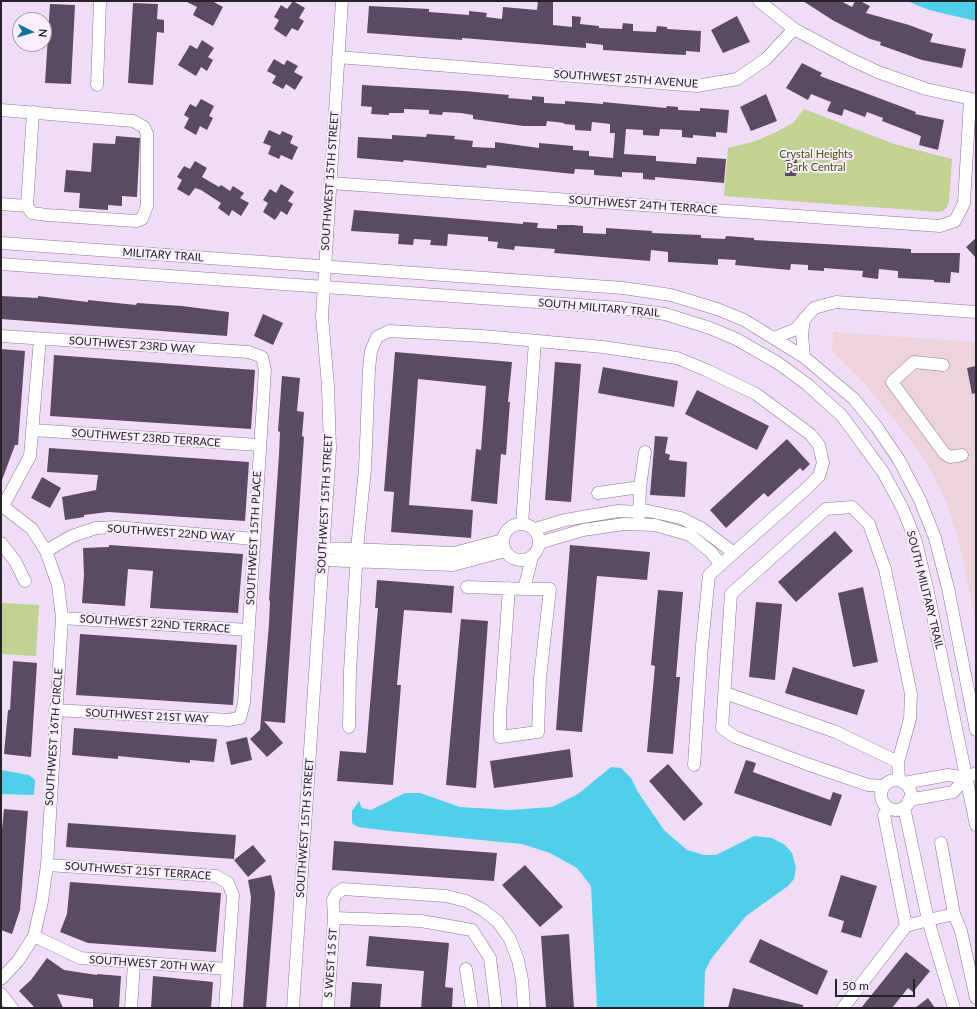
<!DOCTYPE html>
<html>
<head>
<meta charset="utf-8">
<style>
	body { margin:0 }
	#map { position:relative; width:977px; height:1009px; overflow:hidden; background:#efddf8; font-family:Lato,sans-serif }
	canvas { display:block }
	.frame { position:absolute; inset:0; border:2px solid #27212a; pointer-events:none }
	.north { position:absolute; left:12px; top:12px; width:40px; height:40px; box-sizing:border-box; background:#f8eefe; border:1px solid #a49ca9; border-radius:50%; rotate:95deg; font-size:11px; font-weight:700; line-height:16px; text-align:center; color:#27212a }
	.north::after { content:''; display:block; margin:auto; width:14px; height:18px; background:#0f729f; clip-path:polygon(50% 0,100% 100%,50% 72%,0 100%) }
	.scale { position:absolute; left:835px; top:979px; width:80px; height:18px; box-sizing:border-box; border:2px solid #27212a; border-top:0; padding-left:5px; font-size:12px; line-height:14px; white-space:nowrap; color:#27212a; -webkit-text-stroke:3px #f8eefe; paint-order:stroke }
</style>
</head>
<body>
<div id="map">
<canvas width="977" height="1009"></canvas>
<div class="frame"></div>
<div class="north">N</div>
<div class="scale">50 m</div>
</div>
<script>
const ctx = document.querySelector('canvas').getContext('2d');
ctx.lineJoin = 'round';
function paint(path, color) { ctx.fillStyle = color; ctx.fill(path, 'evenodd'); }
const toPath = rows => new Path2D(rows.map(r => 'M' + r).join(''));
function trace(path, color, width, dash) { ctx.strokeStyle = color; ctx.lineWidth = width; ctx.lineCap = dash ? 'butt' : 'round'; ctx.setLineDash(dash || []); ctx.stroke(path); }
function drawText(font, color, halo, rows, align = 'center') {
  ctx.font = font + ' Lato,sans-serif'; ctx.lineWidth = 4; ctx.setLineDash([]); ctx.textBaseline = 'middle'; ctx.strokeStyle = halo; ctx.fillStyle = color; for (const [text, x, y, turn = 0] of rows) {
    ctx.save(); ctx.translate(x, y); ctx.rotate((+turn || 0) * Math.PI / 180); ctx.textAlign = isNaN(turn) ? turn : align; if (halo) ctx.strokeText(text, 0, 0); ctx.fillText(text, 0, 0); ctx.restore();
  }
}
paint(toPath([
	[833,332,976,342,976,623,959,542,947,504,930,469,908,437,864,383,832,351]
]), '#edd3db');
paint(toPath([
	[804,109,894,144,952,159,949,202,947,207,943,211,938,212,724,196,728,148,756,141,776,132,793,123],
	[1,603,39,605,36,656,1,654]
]), '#c2d293');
paint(toPath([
	[907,1,976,1,976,21,929,10],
	[611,767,621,768,631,778,638,792,664,830,687,850,704,855,716,855,754,836,772,838,785,845,792,853,796,868,794,879,788,886,746,916,711,959,705,971,704,1008,597,1008,591,886,577,868,550,853,522,844,390,831,358,827,352,823,352,811,359,801,362,808,371,810,405,793,420,793,460,807,510,810,552,807,578,794],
	[1,770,29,775,35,780,34,795,1,794]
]), '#4fcfeb');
paint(toPath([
	[185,1,212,1,223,7,213,26,193,15,197,7],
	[293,1,305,8,299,18,304,21,298,31,292,28,286,37,274,29,279,20,274,17,281,5,287,9],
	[538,1,553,1,553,25,572,27,572,16,581,17,580,24,599,26,599,28,622,29,623,23,633,24,633,31,656,32,657,26,667,27,667,29,701,31,700,52,686,51,686,55,665,54,603,50,603,45,586,43,586,48,462,38,462,40,367,33,369,6,429,9,429,12,469,15,469,11,487,13,486,17,502,19,503,7,537,10],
	[803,1,841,1,852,7,855,1,860,1,870,6,866,13,909,25,933,34,930,42,966,49,962,68,922,60,880,45,881,42,870,39,834,21],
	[133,3,158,4,157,19,164,20,164,33,157,32,153,85,128,83],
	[50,4,75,5,71,84,45,83],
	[737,16,750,42,723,53,711,30],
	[202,40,214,48,208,57,213,60,207,71,201,67,196,76,178,65,190,45,197,49],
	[274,59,284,65,287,60,298,66,294,72,303,77,295,90,286,84,283,89,272,83,276,76,267,71],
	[802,63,822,73,820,76,916,112,915,114,944,120,938,150,919,145,921,136,882,121,883,118,867,112,865,117,844,109,842,116,827,111,831,102,811,94,808,100,786,88],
	[362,85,464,91,509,95,508,98,532,100,532,96,544,97,544,103,565,104,565,101,603,104,603,102,666,108,667,106,678,107,678,110,700,111,700,108,729,110,727,133,716,132,716,137,693,135,693,138,682,137,682,130,660,129,659,136,643,135,643,130,626,129,624,154,656,156,656,161,696,164,697,157,726,159,724,183,655,177,655,180,643,179,643,173,622,172,622,177,594,175,594,170,575,169,574,174,487,165,486,168,404,160,403,162,357,158,358,137,392,139,392,135,426,137,427,134,455,136,454,139,473,141,472,147,495,148,495,142,539,148,539,143,573,146,573,150,589,151,589,156,613,158,615,133,610,133,610,124,592,122,591,131,575,130,575,125,564,124,564,123,547,121,546,126,523,126,473,119,473,115,461,113,443,112,442,115,429,114,429,110,404,109,404,113,389,113,389,115,371,114,372,107,361,106],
	[766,94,777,121,751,131,740,107],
	[201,99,214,106,209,116,213,118,207,130,200,126,196,135,184,128,189,118,184,115,190,104,196,107],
	[269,130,280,135,282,131,293,136,290,143,298,147,292,160,281,155,279,159,268,154,271,146,263,143],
	[116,136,140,138,137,197,122,196,122,206,108,205,108,210,79,208,80,193,64,192,66,170,91,172,93,143,115,144],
	[786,156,797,157,796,176,785,176],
	[195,161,207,168,202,177,219,187,221,185,230,191,233,186,244,193,240,198,249,203,241,216,232,210,229,216,218,208,221,203,201,190,195,188,189,196,177,189,182,180,177,177,184,166,190,169],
	[281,184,294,192,288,201,293,204,287,215,281,211,275,220,263,212,268,203,263,200,270,189,276,193],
	[354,210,523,224,523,222,538,223,537,228,557,229,557,225,573,225,583,226,583,233,606,234,606,228,652,231,652,233,701,235,701,238,725,239,726,236,754,238,754,240,911,249,911,253,960,253,959,273,951,272,950,283,934,282,934,280,898,278,898,271,879,269,878,279,862,277,863,271,824,268,824,271,808,270,808,265,791,264,790,270,735,265,736,260,718,259,718,265,668,262,668,252,651,250,650,261,554,253,555,249,515,246,514,250,497,248,498,242,488,241,488,237,448,234,447,246,430,245,431,240,414,239,413,245,398,244,399,234,351,231],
	[976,238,976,258,966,247],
	[1,296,38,298,38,296,88,302,88,300,136,305,137,303,182,306,229,312,227,336,1,319],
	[263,314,283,323,273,345,254,336],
	[1,349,25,351,18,445,15,445,2,480],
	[395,352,512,362,508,402,510,402,506,455,501,454,497,504,471,501,476,449,481,450,486,386,418,379,409,505,473,510,471,538,391,532,394,492,384,491],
	[54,355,255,370,251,429,50,416],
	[555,362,581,364,571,502,545,500],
	[976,366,976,393,972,394,967,368],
	[603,367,678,381,674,407,598,393],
	[282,376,300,378,297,411,304,412,302,436,304,437,285,723,264,721,283,743,267,757,250,739,260,730,269,624,270,601,269,600,279,455,280,432,278,431],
	[697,390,769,426,757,450,685,414],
	[655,436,668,437,665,453,670,455,669,460,687,462,685,497,650,495],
	[787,439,810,464,803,471,800,468,768,497,764,493,726,528,710,510],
	[49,448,249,462,245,521,108,512,84,515,84,517,65,520,62,497,96,490,98,475,47,472],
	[42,477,61,488,50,508,31,498],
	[835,531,853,551,796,602,778,582],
	[109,545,243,554,238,613,150,608,153,571,128,569,125,606,82,603,84,575,83,548,109,547],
	[570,545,650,552,647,580,597,576,582,732,556,730],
	[377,580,454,586,452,613,404,610,397,685,401,685,393,785,337,781,340,751,366,753,378,608,375,608],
	[863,587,878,662,853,667,838,593],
	[658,590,683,592,676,677,680,677,673,754,647,752,655,666,651,665],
	[756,602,782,604,775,680,749,677],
	[461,619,488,621,476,788,446,785],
	[80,634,237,645,233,705,76,695],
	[13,661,37,663,31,757,4,754,8,710,10,710],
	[793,667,865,690,857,715,785,693],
	[74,728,217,739,214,762,190,760,190,763,118,756,118,759,72,755],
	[247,737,252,760,231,765,226,742],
	[570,749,573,777,494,788,490,761],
	[746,760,756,763,753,772,794,787,830,800,833,792,842,795,831,826,734,793],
	[668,764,703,804,684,821,649,781],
	[4,809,28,811,20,910,12,934,1,930,1,840],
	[68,823,236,835,234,859,66,847],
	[334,841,497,853,494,881,332,870],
	[253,845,266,861,248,877,234,860],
	[525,865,563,907,540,927,502,885],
	[271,875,275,893,266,1008,243,1008,251,897,248,880],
	[841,875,877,886,861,938,841,932,844,921,828,916],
	[70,882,221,893,216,952,88,943,60,932,67,914],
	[569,934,574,1008,546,1008,541,936],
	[369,936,449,943,445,987,453,988,452,1008,421,1008,424,971,366,966],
	[760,939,828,971,817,995,749,962],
	[906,952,930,971,913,992,908,988,892,1008,861,1008],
	[47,958,64,970,97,975,97,974,121,976,119,1008,93,1008,93,999,57,994,63,1008,35,1008,19,991,31,980],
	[153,976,213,982,211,1008,151,1008],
	[352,982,382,984,380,1008,350,1008],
	[733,988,803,1005,803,1008,728,1008],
	[928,998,935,1008,915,1008]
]), '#5a4b62');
const minor = toPath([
	[759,1,794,29],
	[338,57,697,86,737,79,766,59,794,29,850,59,878,72,926,89,976,100],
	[97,85,100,1],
	[1,110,133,121,144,127,147,134,147,206,142,219,136,221,47,215,32,213,27,206],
	[330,183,940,226,955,221,964,203,970,100],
	[1,204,27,206,33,112],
	[1,243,623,288,671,295,717,309,744,320,804,357,854,399,876,426,899,460,920,500,935,538,948,588,976,730],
	[1,264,621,308,665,314,710,328,736,339,778,363,808,385,842,416,883,472,903,509,916,542,928,592,976,825],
	[804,319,802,334,804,357],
	[1,336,249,352,262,357,265,370,244,703,240,718,228,720,55,710],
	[774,338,796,329,814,308,836,302,976,312],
	[943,365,914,362,892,382,944,453,950,457,962,455],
	[33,430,259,445],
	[640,487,645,452],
	[598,493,640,487,639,516],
	[1,505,32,529,46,551,58,585,62,618,47,865,42,901,34,936,18,961,1,979],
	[3,506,30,456,40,339],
	[639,509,681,518,701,528,734,553],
	'503 542a18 18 0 1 1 36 0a18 18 0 1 1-36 0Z',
	[522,524,535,341],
	[535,529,565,520,618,511,639,512],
	[1,543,15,561,25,581],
	[539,543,583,530,624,524,655,525,690,535,711,552,721,565],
	[323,548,454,553,503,540],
	[46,551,72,536,96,528,116,527,254,539],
	[322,560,453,565,505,551],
	[467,587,524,589,532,557],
	[509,588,500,715,500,737,538,732,540,678,550,589,524,589],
	[62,618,248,630],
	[725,693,836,732,898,762],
	[349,727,350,671,357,549,365,469,369,369,371,351,377,337,389,331,483,336,603,347,677,358,706,370,756,394,810,434,819,445,823,463,819,476,807,488,709,575,702,645,694,765],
	'881 795a15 15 0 1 1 30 0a15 15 0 1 1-30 0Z',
	[904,783,948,775,966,778],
	[884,786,868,785,807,764,735,737,722,728,731,594,826,509,852,507,869,524,885,569,911,694,910,719,898,762,899,780],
	[909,800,953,792,966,778,976,773],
	[904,807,928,920,954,914,961,931,976,998],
	[941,843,954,914],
	[47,865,216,876,228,883,233,895,225,1008],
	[334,918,421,921,472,930,490,958,496,1008],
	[906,926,928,920,954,1008],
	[34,936,80,958,227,969],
	[466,969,472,1008],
	[1,994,12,1008],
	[131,1008,134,964],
	[293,1008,330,448,328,386,322,316,342,1],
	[328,1008,334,918,333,900,336,894,343,889,446,896,466,901,483,910,498,922,510,939,518,960,522,980,524,1008],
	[843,1008,906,926,884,815,888,808]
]);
trace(minor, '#87778f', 13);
trace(minor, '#fff', 12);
drawText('11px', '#27212a', '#f8eefe', [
	["SOUTHWEST 25TH AVENUE",626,79,4],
	["SOUTHWEST 15TH STREET",330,181,-86],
	["SOUTHWEST 24TH TERRACE",643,205,4],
	["MILITARY TRAIL",163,255,4],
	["SOUTH MILITARY TRAIL",599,308,5],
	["SOUTHWEST 23RD WAY",132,345,4],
	["SOUTHWEST 23RD TERRACE",146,438,4],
	["SOUTHWEST 15TH STREET",325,504,-87],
	["SOUTHWEST 22ND WAY",171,533,4],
	["SOUTHWEST 15TH PLACE",254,538,-87],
	["SOUTH MILITARY TRAIL",925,590,76],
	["SOUTHWEST 22ND TERRACE",155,624,4],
	["SOUTHWEST 21ST WAY",147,716,3],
	["SOUTHWEST 16TH CIRCLE",54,737,-86],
	["SOUTHWEST 15TH STREET",305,828,-86],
	["SOUTHWEST 21ST TERRACE",138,871,4],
	["S WEST 15 ST",331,963,-86],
	["SOUTHWEST 20TH WAY",152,964,4]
]);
drawText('11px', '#44500d', '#f8eefe', [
	["Crystal Heights",816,154],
	["Park Central",816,167]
]);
</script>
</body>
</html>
